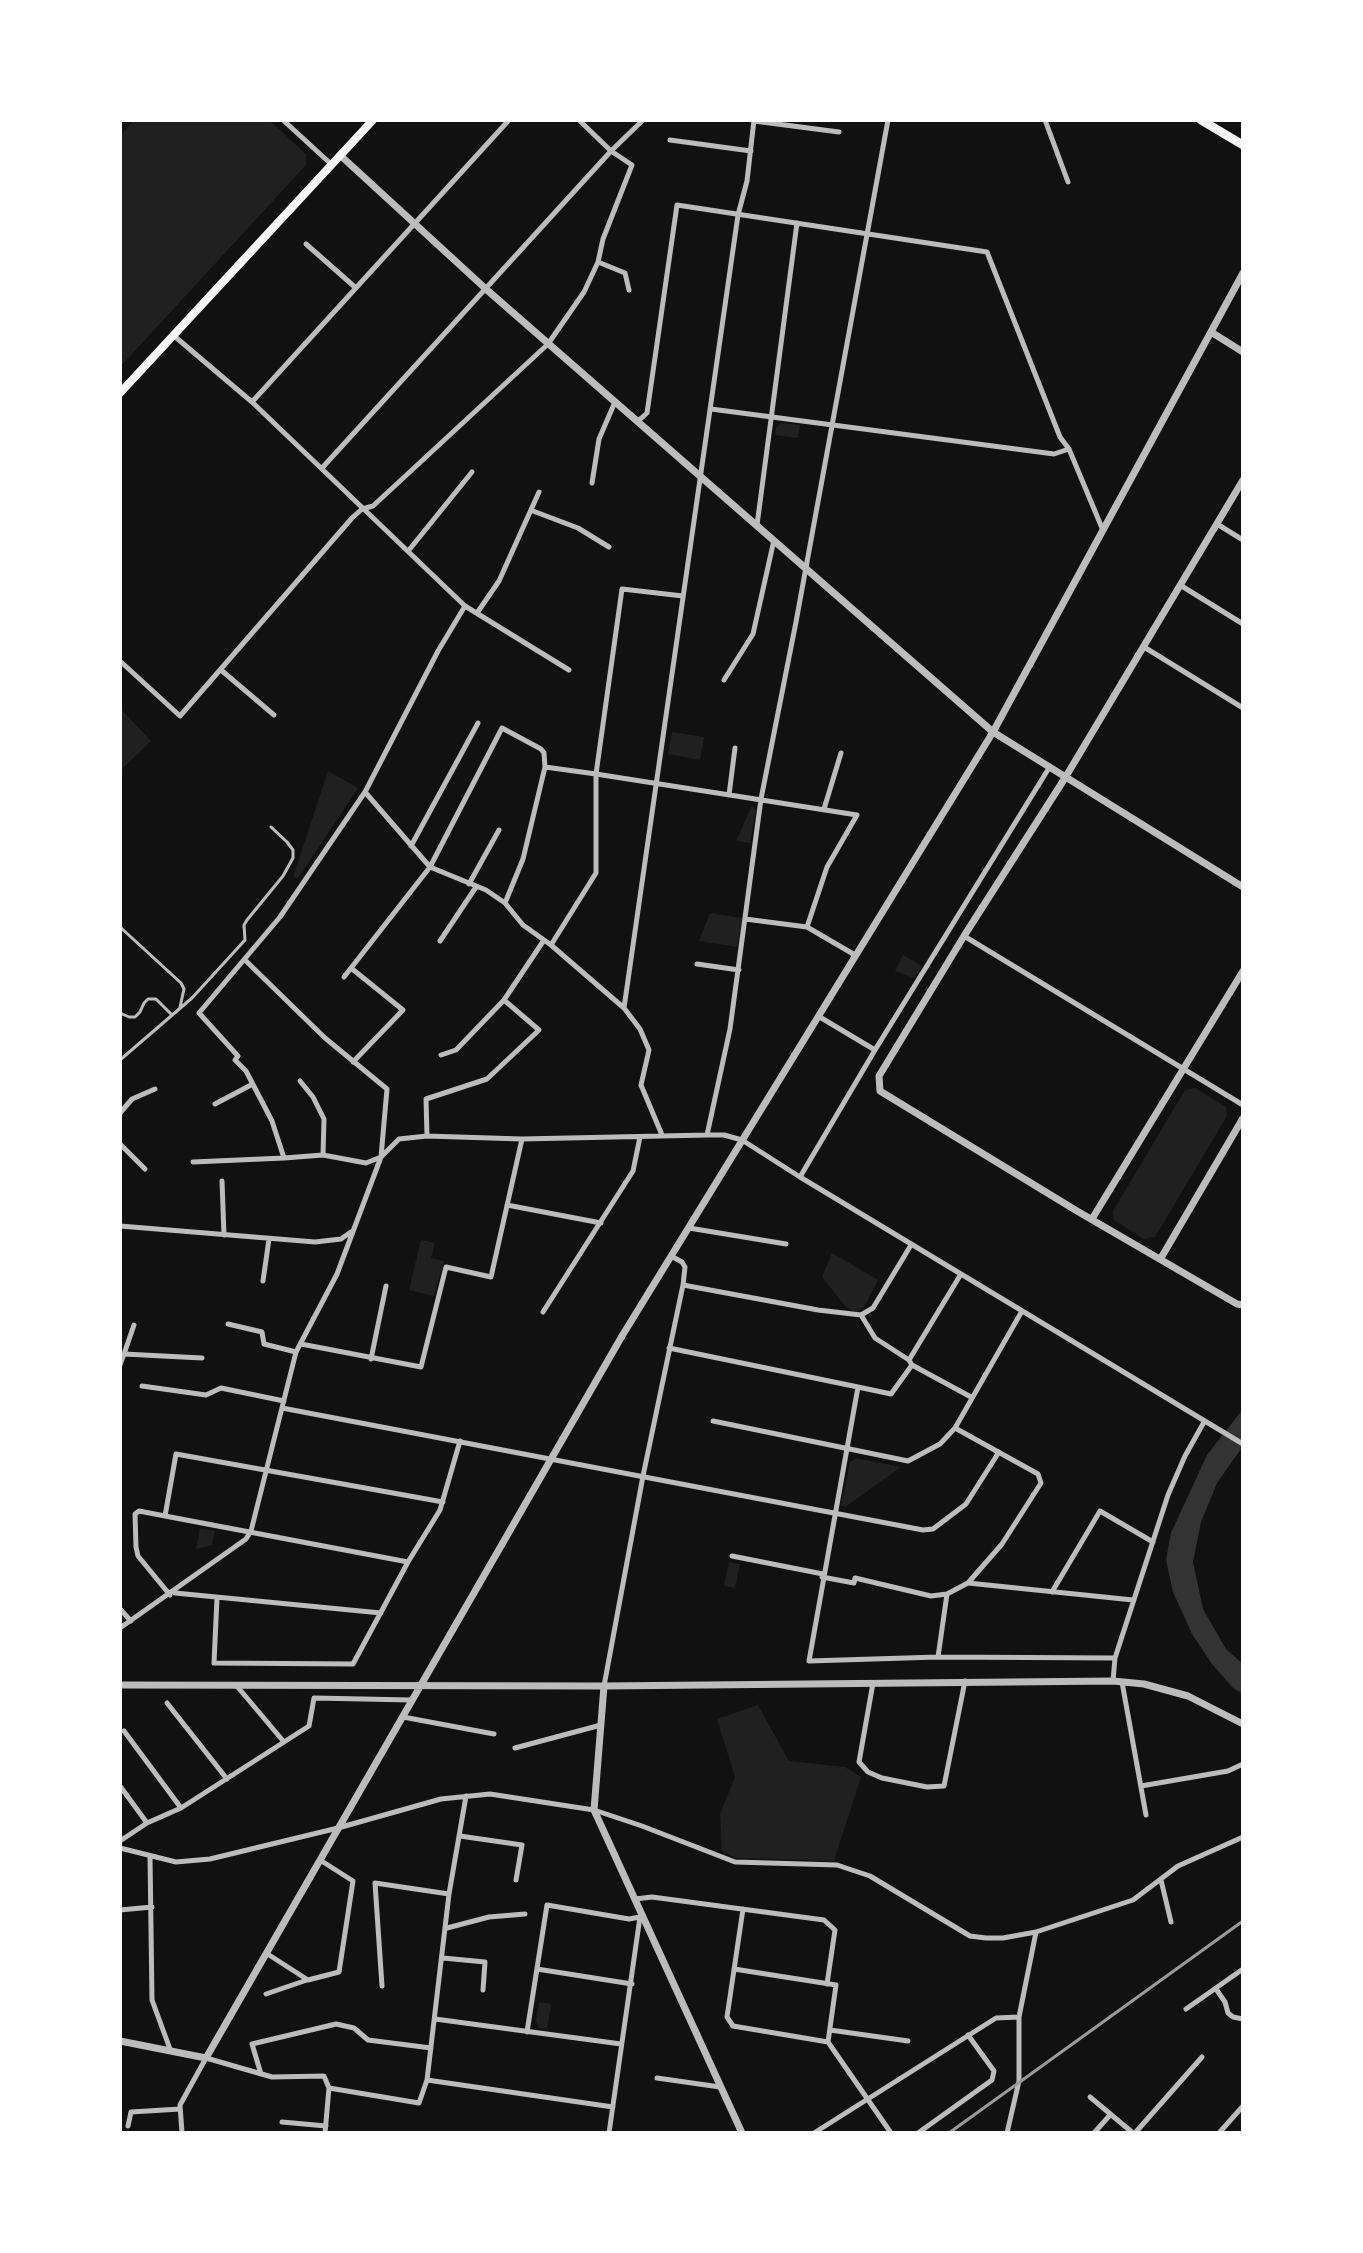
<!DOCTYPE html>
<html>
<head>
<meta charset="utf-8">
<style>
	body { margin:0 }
	#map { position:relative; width:1363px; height:2253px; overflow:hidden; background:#111; font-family:"IBM Plex Serif",serif }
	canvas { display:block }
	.frame { position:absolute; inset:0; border:122px solid #fff; pointer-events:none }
</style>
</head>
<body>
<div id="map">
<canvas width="1363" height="2253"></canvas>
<div class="frame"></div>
</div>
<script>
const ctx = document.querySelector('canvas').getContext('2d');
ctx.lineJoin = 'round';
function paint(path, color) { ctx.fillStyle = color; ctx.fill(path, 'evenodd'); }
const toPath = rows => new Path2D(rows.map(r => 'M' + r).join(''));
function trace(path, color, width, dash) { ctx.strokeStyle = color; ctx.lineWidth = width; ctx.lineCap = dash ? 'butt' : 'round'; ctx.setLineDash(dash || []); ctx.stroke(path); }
paint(toPath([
	[134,120,269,120,306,154,306,165,120,367,120,136],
	[781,423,800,425,798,438,775,435,776,428],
	[120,708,151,741,120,771],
	[672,732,704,737,700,760,668,754],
	[328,771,358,788,298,878,293,877],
	[752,805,756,810,750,843,736,841],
	[710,913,742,918,737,947,699,941],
	[903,955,922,966,914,978,895,971],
	[1195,1088,1226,1107,1227,1116,1155,1237,1144,1239,1114,1220,1113,1211,1185,1090],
	[421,1240,435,1243,431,1258,444,1261,434,1296,409,1290],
	[832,1253,878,1280,864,1307,856,1312,846,1307,822,1277],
	[856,1458,901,1467,845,1507,841,1505,850,1462],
	[200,1529,215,1531,212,1545,196,1549],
	[729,1562,740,1564,735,1588,724,1586],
	[758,1705,789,1761,845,1767,861,1777,834,1861,736,1858,722,1852,720,1814,735,1777,717,1719],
	[539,2002,551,2004,547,2029,539,2028,536,2021]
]), '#202020');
paint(toPath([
	[1243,1409,1243,1446,1217,1483,1201,1522,1193,1562,1203,1609,1226,1649,1243,1664,1243,1694,1233,1688,1212,1664,1192,1634,1173,1592,1166,1560,1171,1533,1207,1455]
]), '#333');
trace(toPath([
	[120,927,181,983,184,989,180,1007],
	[120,1013,129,1017,135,1017,140,1012,144,1003,148,999,156,999,172,1015],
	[120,1060,192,998,245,940,244,925,247,920,283,876,293,858,293,850,287,842,271,827]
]), '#bcbcbc', 3);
trace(toPath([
	[283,120,331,164],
	[1045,120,1068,182],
	[754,121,839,132],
	[670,140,751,151],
	[306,244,356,288],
	[598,262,625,273,629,290],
	[173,335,252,402,465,606,438,651,365,792,280,917,199,1013,238,1056,235,1060,246,1071,272,1121,284,1158,323,1155,366,1163,381,1157,387,1089,325,1038,245,960],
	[252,402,509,120],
	[711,409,1054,454,1069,449],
	[637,422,647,413,677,205,987,252,1060,437,1069,449,1102,528],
	[322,468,611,151,643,120],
	[592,483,599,439,615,402],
	[533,511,578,528,609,547],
	[1217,524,1243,540],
	[757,525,797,223],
	[409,550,472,472],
	[1180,585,1243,624],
	[465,606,569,670],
	[477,613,499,581,539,492],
	[1144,647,1243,708],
	[120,661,180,716,352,518,362,509,373,506,548,344,584,292,598,262,603,239,632,165,611,151,579,120],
	[221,670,274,715],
	[724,680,753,634,774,540],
	[365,792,430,867,486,890,505,903,523,925,551,945,624,1008,640,1029,649,1050,641,1085,662,1135],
	[729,795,735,748],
	[824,809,841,753],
	[411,846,478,723],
	[469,884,499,830],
	[505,903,523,859,545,767,596,774,857,815,827,867,807,927,855,955],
	[745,919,807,927],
	[964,936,1243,1105],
	[440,941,476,887],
	[551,945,596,873,596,774,622,589,683,596],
	[697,964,739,970],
	[351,968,403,1010,353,1062],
	[344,977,430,867,502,728,541,749,544,753,545,767],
	[624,1008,738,215,747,181,754,120],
	[818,1016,875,1050],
	[441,1055,456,1050,504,1000,544,940],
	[300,1081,313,1097,324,1119,323,1155],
	[215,1104,251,1085],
	[120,1113,132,1099,155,1089],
	[707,1135,730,1029,761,799,796,622,888,120],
	[427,1136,426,1099,487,1079,539,1030,504,1000],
	[120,1144,145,1169],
	[193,1162,284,1158],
	[800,1177,875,1050,1049,768],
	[222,1181,224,1235],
	[507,1205,601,1223],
	[120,1226,315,1242,341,1239,351,1232],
	[689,1228,786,1244],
	[263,1281,269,1239],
	[683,1285,818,1310,861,1315,873,1308,911,1245],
	[543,1312,633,1171,640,1137],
	[861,1315,875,1338,909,1360,912,1365,971,1397],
	[228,1324,262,1332,264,1344,296,1352],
	[301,1344,421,1367,446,1267,491,1277,522,1139],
	[669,1348,858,1387,809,1661,938,1657],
	[124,1354,134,1325],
	[371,1359,386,1286],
	[909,1360,961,1274],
	[120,1365,124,1354,202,1358],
	[142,1386,206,1395,221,1388,284,1401],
	[858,1387,891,1394,912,1365],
	[282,1408,923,1530,933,1529,966,1504,999,1452],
	[713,1421,908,1461,940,1444,955,1428,1022,1311],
	[955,1428,1038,1474,1041,1483,1002,1544,968,1583,947,1594,938,1657,1115,1658],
	[165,1516,139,1511,135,1514,136,1547,138,1556,170,1595],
	[732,1556,823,1574],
	[408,1562,165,1516,176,1454,443,1502],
	[822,1577,854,1583,855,1578,931,1596,947,1594],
	[968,1583,1133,1600],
	[1052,1592,1100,1511,1153,1542],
	[175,1593,381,1613],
	[217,1598,214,1663,353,1664,408,1562,440,1510,460,1441],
	[120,1609,131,1621],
	[120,1628,246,1539,251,1531,296,1352,337,1274,381,1157,399,1139,427,1136,522,1139,707,1135,724,1135,742,1140,800,1177,1243,1444],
	[1113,1681,1115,1658,1168,1495,1185,1456,1204,1422],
	[1122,1682,1146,1815],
	[873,1683,859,1762,868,1772,882,1778,927,1787,944,1786,965,1681],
	[236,1685,284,1742],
	[604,1686,643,1476,683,1285,685,1267,682,1262,671,1256],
	[167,1703,227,1779],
	[403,1717,494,1734],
	[124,1731,181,1808],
	[515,1748,601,1725],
	[120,1786,147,1823],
	[1141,1786,1228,1771,1243,1764],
	[460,1836,522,1845,516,1880],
	[120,1841,147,1823,181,1808,309,1726,314,1698,411,1700],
	[120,1848,176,1862,210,1859,338,1828,441,1799,490,1794,594,1810,642,1826,735,1862,837,1865,870,1876,970,1936,986,1938,1003,1938,1036,1932,1133,1900,1178,1866,1243,1837],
	[150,1856,152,2000,170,2049],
	[1161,1880,1171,1922],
	[635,1899,652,1897,824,1920,835,1930,827,1984],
	[743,1909,727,2017,733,2026,828,2042,891,2133],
	[120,1910,152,1907],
	[447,1928,489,1917,525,1914],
	[266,1953,308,1980,339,1972,353,1881,320,1860],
	[443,1958,485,1962,483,1990],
	[537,1969,632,1984],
	[734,1969,836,1985,828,2042],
	[382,1986,375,1883,449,1894],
	[1216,1989,1225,2002,1228,2013,1233,2017,1243,2019],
	[266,1994,307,1980],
	[1186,2009,1243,1969],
	[435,2019,621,2044],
	[830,2030,908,2041],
	[527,2032,547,1905,629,1919,640,1917,609,2133],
	[261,2074,252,2044,336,2024,354,2028,368,2040,431,2048],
	[657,2078,720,2087],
	[427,2080,613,2107],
	[1090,2097,1133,2133],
	[282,2122,326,2126],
	[128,2126,131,2112,180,2109],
	[182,2133,180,2105,206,2058,272,2077,324,2076,329,2088,419,2103,427,2080,449,1894,466,1796],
	[325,2133,329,2088],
	[814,2133,996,2018,1019,2017],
	[918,2133,992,2080,994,2071,968,2035],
	[1007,2133,1019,2081,1019,2017,1036,1932],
	[1094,2133,1110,2115],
	[1135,2133,1202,2057],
	[1219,2133,1243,2106]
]), '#bcbcbc', 5);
trace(toPath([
	[341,156,487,290,993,732,1243,887],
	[1211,332,1243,352],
	[1243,480,1065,778,964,936,879,1076,880,1091,1077,1211,1237,1304,1243,1305],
	[1092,1219,1243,971],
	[1161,1258,1243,1118],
	[120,1685,604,1686,1113,1681,1144,1684,1188,1696,1243,1724],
	[604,1686,594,1810,742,2133],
	[120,2041,206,2058,622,1336,993,732,1243,273]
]), '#bcbcbc', 7);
trace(toPath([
	[120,393,373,120]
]), '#f5f5f5', 8);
trace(toPath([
	[1201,120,1243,145]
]), '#f5f5f5', 9);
trace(toPath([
	[949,2133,1243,1921]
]), '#9a9a9a', 3);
</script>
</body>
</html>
